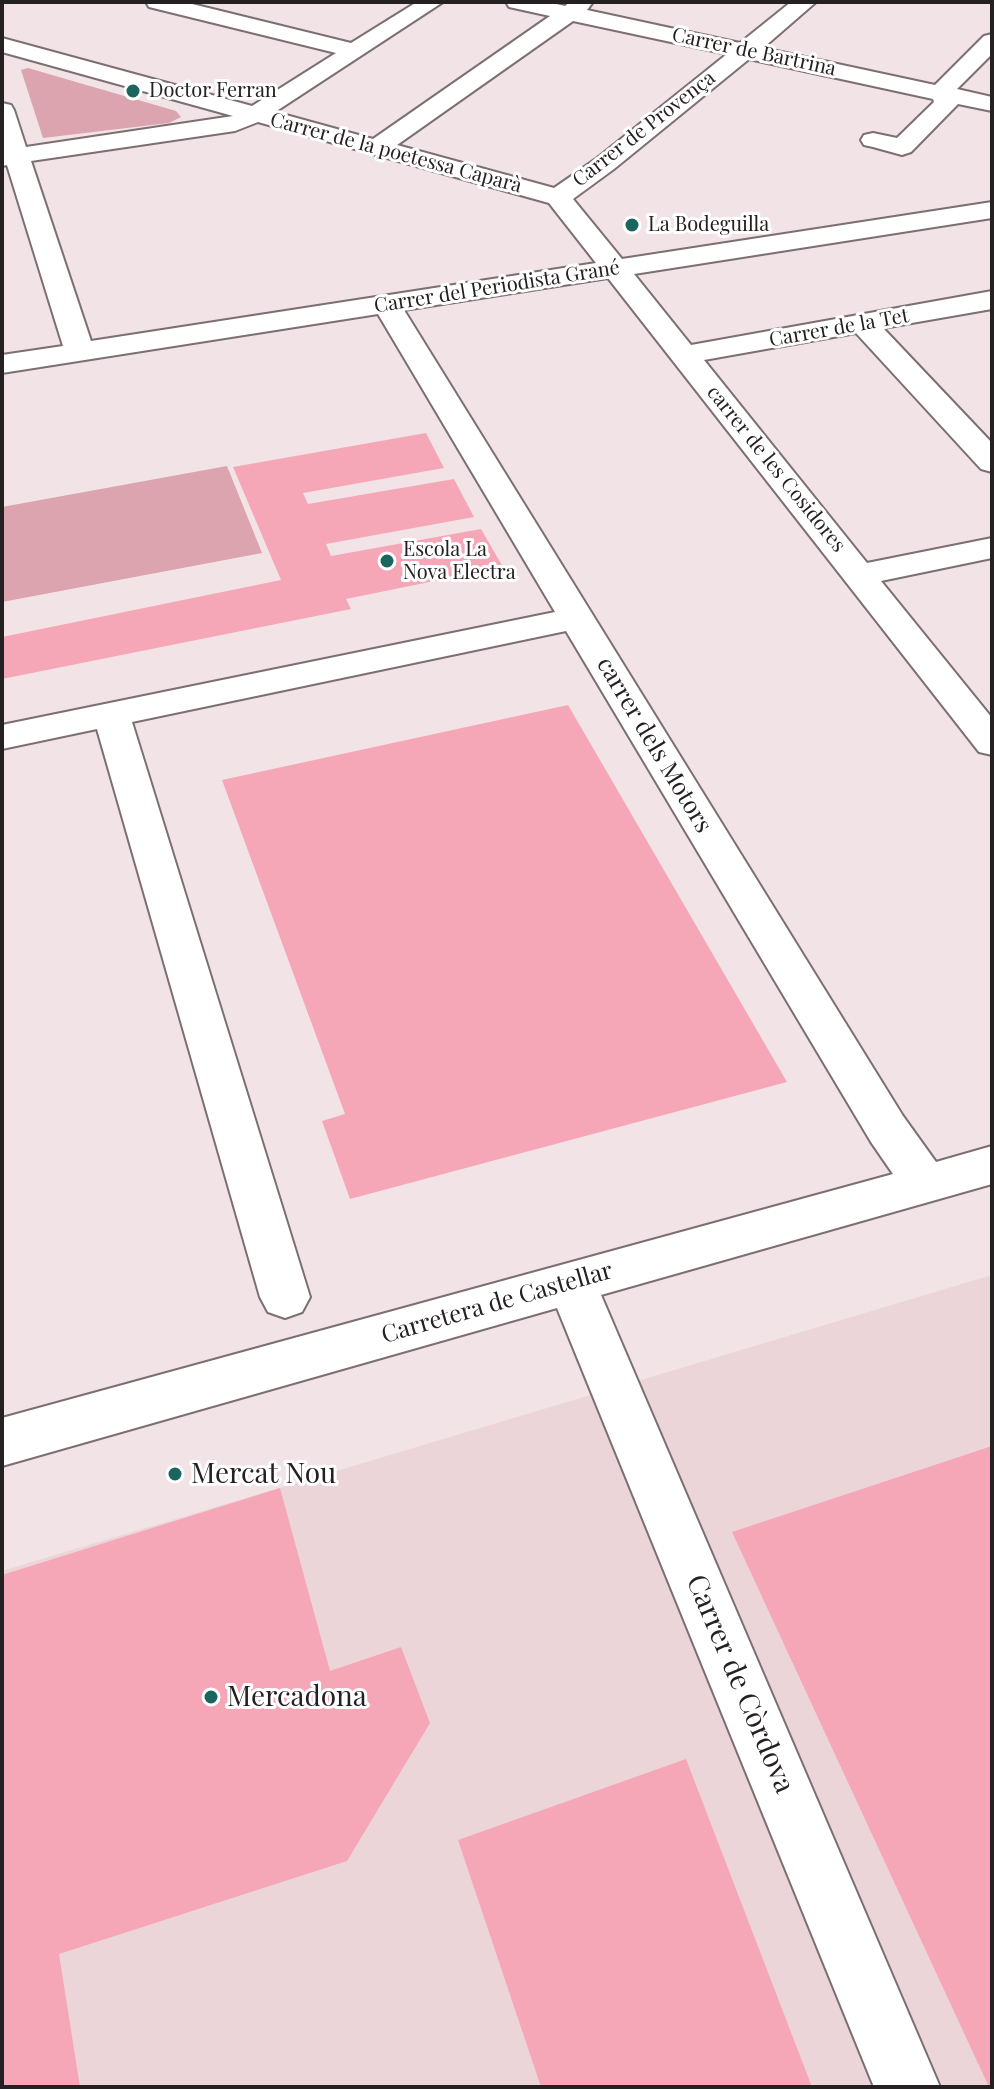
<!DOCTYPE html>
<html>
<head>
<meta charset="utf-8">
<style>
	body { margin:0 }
	#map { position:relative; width:994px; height:2089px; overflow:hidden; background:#f2e3e6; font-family:"Playfair Display",serif }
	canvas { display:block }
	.frame { position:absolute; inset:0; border:4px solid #252021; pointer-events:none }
</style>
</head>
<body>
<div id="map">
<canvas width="994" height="2089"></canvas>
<div class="frame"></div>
</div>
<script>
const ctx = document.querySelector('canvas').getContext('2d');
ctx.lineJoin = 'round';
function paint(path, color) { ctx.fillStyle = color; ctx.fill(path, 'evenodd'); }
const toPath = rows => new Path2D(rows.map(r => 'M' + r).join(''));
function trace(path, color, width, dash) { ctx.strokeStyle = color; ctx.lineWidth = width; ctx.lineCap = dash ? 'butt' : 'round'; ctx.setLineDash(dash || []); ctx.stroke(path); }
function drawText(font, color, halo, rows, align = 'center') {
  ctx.font = font + ' "Playfair Display",serif'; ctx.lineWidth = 6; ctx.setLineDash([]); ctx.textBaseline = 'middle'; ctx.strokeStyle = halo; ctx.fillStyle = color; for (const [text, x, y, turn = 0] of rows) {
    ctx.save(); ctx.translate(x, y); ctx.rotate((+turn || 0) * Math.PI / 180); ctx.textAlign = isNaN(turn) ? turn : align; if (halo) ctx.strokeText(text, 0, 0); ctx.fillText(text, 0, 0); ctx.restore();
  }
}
paint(toPath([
	[992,1275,992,2087,2,2087,2,1571]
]), '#ebd5d8');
paint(toPath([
	[28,68,176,111,181,117,169,123,43,138,21,70],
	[227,466,262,553,2,602,2,507]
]), '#dca4af');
paint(toPath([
	[426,433,444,468,303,493,308,504,454,479,474,517,326,544,331,556,481,529,503,567,346,599,351,609,2,679,2,637,281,580,233,467],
	[568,705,787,1082,350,1199,322,1121,345,1114,222,780],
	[992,1446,992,2087,989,2087,732,1532],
	[280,1488,330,1671,401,1647,430,1723,347,1861,59,1954,80,2087,2,2087,2,1575],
	[686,1759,812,2087,541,2087,458,1840]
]), '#f6a7b7');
const minor = toPath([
	[146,2,184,2,351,43,417,2,443,2,275,112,373,139,550,16,509,7,506,2,548,2,565,6,570,2,593,2,587,10,740,43,791,2,816,2,763,48,935,85,984,36,992,34,992,54,957,89,992,97,992,111,958,104,911,152,902,155,873,147,864,145,861,140,864,135,873,133,897,138,934,102,933,99,749,59,614,169,573,199,622,259,992,202,992,218,634,274,691,345,992,291,992,309,883,328,992,443,992,472,981,469,856,333,704,360,867,563,992,538,992,558,881,581,992,718,992,755,979,752,608,278,404,310,903,1116,936,1162,992,1146,992,1184,601,1295,940,2087,874,2087,557,1308,2,1466,2,1418,893,1174,871,1142,566,631,132,722,310,1297,302,1312,285,1318,268,1312,260,1297,97,729,2,749,2,725,555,612,378,314,2,373,2,355,63,346,7,165,2,166,2,103,11,105,14,110,26,147,233,116,2,52,2,38,252,106,336,53,149,7,146,2],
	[573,21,727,54,596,159,554,188,397,145,573,21],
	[258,122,549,203,596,263,91,341,31,161,235,131,258,122]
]);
trace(minor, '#7b6f71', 4);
paint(minor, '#fff');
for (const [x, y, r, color] of [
	[133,91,8,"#1a655e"],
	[632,225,8,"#1a655e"],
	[387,561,8,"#1a655e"],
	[175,1474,8,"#1a655e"],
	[211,1697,8,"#1a655e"]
]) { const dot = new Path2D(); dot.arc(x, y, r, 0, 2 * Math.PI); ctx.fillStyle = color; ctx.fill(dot); trace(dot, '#fff', 3); }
drawText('20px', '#252021', '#fff', [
	["Carrer de Bartrina",754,52,12],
	["Carrer de Provença",644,129,-38],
	["Carrer de la poetessa Caparà",396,153,15],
	["Carrer del Periodista Grané",497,287,-9],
	["Carrer de la Tet",839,328,-10],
	["carrer de les Cosidores",776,469,51]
]);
drawText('20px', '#252021', '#fff', [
	["Doctor Ferran",149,91],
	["La Bodeguilla",648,225],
	["Escola La",403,550],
	["Nova Electra",403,573]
], 'left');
drawText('24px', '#252021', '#fff', [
	["carrer dels Motors",654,745,59],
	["Carretera de Castellar",497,1303,-16]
]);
drawText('28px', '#252021', '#fff', [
	["Mercat Nou",191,1474],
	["Mercadona",227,1697]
], 'left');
drawText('28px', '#252021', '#fff', [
	["Carrer de Còrdova",740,1684,67]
]);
</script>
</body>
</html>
